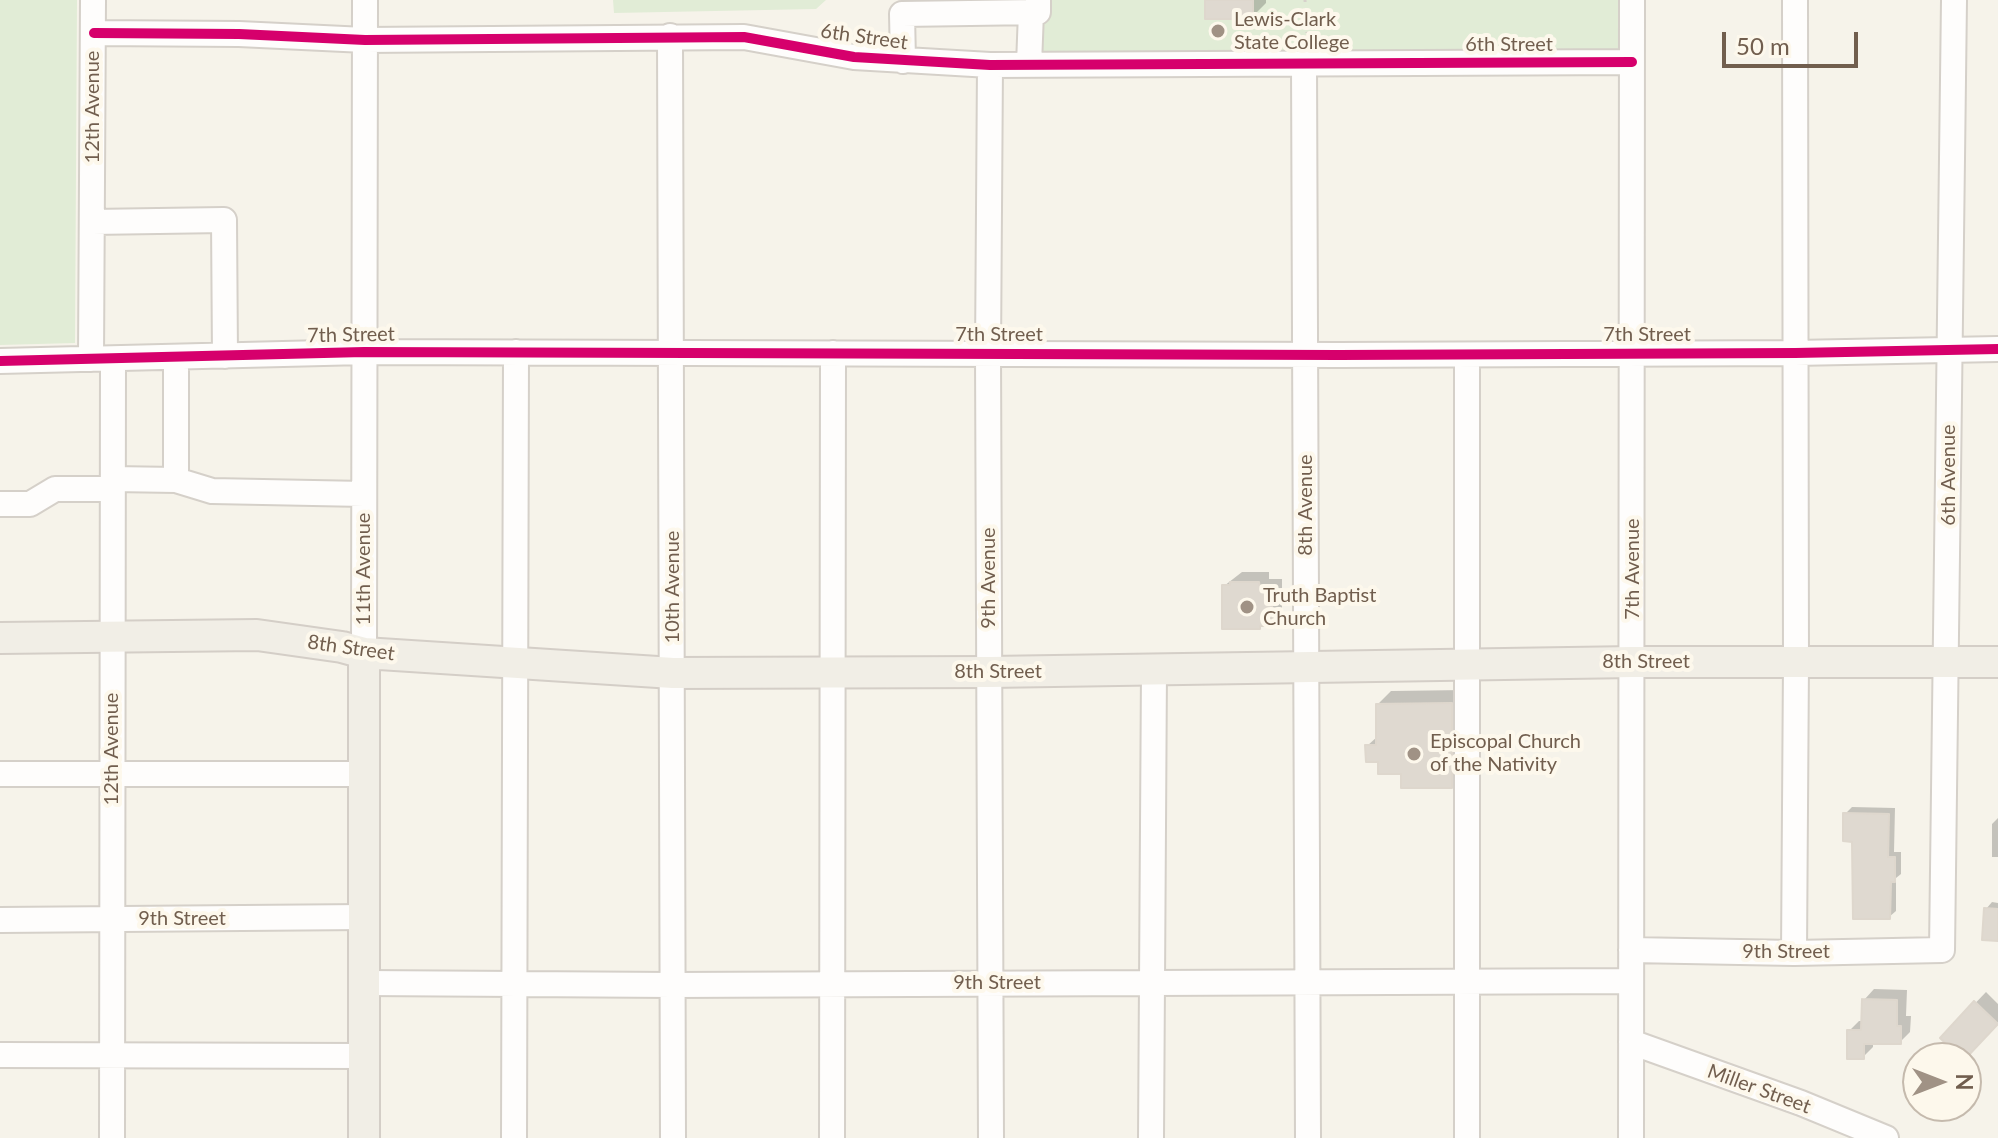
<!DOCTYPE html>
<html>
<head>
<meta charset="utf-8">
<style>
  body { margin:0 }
  #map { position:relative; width:1998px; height:1138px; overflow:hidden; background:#f6f3ea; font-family:Lato,sans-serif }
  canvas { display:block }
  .north { position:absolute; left:1902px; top:1042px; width:80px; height:80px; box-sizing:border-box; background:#fdf8ec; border:2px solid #c5baad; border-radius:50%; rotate:90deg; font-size:22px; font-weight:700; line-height:32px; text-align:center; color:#715e4e }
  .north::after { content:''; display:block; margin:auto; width:28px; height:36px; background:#a09285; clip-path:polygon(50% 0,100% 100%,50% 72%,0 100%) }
  .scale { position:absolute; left:1722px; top:32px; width:136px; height:36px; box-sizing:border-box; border:4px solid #715e4e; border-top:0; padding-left:10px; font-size:24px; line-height:28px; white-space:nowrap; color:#715e4e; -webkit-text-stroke:6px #fdf8ec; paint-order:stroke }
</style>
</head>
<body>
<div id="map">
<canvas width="1998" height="1138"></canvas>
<div class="north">N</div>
<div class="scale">50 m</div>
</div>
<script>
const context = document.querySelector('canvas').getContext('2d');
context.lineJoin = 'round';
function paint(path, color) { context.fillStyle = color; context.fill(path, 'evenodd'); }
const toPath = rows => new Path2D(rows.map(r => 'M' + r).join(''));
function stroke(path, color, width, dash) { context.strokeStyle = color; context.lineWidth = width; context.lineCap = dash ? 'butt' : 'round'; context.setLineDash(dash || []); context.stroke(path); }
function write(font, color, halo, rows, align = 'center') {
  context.font = font + ' Lato,sans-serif'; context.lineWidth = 8; context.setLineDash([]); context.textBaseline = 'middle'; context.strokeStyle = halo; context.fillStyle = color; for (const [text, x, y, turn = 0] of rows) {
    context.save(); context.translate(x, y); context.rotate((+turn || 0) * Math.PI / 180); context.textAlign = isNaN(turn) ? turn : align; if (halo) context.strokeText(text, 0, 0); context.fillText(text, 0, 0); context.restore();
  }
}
paint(toPath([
  [0,0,77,0,75,343,0,345],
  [613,0,826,0,816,9,614,13],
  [1038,0,1632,0,1632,62,1041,65]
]), '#e1ecd6');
paint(toPath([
  [1207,0,1266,0,1266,3,1252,17],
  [1242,572,1269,572,1269,579,1282,579,1282,613,1271,624,1263,624,1259,627,1224,586],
  [1465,690,1465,772,1451,786,1403,772,1380,760,1367,746,1378,736,1378,704,1391,691],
  [1852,807,1895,808,1894,852,1901,852,1901,874,1896,878,1896,911,1889,917,1845,814],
  [1998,818,1998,857,1992,857,1992,824],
  [1992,902,1998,903,1998,939,1986,909],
  [1874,989,1907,990,1906,1016,1911,1016,1910,1032,1900,1042,1873,1042,1873,1047,1863,1057,1849,1031,1859,1021,1864,1021,1864,1000],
  [1986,992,1998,1004,1998,1022,1964,1058,1942,1038]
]), '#0003');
const building = toPath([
  [1205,0,1253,0,1253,19,1205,19,1205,0],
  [1230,582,1259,582,1260,588,1272,588,1272,626,1260,626,1260,629,1222,629,1222,585,1230,585,1230,582],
  [1452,703,1452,788,1401,788,1401,774,1378,774,1378,762,1366,762,1365,745,1376,745,1376,704,1452,703],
  [1843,813,1889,814,1888,857,1895,857,1895,882,1891,882,1890,919,1853,919,1852,842,1843,841,1843,813],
  [1984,908,1998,909,1998,941,1982,940,1984,908],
  [1862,999,1897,1000,1897,1026,1901,1026,1901,1044,1864,1044,1864,1059,1847,1059,1847,1030,1861,1030,1862,999],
  [1974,1001,1998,1024,1966,1058,1961,1058,1940,1038,1974,1001]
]);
paint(building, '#dfd9d0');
stroke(building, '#ded7cd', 2);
const minor = toPath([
  [94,33,239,34,365,40,744,37,854,57,990,65,1632,62],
  [670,36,673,1138],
  [903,61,902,14,1038,12,1038,0],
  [1304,64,1308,1138],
  [990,65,988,353,991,1138],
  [1029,65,1031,12],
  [92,222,224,220,225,356],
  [91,359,93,0],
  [0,361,364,352,1339,355,1795,353,1998,349],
  [113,479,176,480,176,358],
  [176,480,212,491,364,494],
  [0,504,30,504,55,489,113,489],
  [364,653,365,0],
  [0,774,364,774],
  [0,920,364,917],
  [1631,950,1794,953,1942,950,1954,0],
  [1794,953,1796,662,1795,0],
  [364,983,673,985,1631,981],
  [1631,1042,1801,1103,1886,1138],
  [0,1055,364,1056],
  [112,1138,113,359],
  [514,1138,516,352],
  [832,1138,833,353],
  [1151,1138,1154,670],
  [1467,1138,1467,355],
  [1631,1138,1632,0]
]);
const major = toPath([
  [0,638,257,635,342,647,364,653,673,673,990,672,1633,662,1998,662],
  [364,653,364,1138]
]);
stroke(minor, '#d5d0c9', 28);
stroke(major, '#d4cec7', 34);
stroke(toPath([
  [1305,0,1307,33]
]), '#d7d1cb', 3, [2, 6]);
stroke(minor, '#fefdfc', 24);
stroke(major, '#f1eee6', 30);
stroke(toPath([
  [94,33,239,34,365,40,744,37,854,57,990,65,1632,62],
  [0,361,364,352,1339,355,1795,353,1998,349]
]), '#d6006c', 10);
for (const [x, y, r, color] of [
  [1218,31,8,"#a09285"],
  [1247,607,8,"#a09285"],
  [1414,754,8,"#a09285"]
]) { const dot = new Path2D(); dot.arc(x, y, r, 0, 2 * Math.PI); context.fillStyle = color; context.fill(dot); stroke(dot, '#fdf8ec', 3); }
write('20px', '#715e4e', '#fdf8ec', [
  ["Lewis-Clark",1234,20],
  ["State College",1234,43],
  ["Truth Baptist",1263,596],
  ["Church",1263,619],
  ["Episcopal Church",1430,742],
  ["of the Nativity",1430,765]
], 'left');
write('20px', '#715e4e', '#fdf8ec', [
  ["6th Street",864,37,8],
  ["6th Street",1509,45],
  ["12th Avenue",93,107,-90],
  ["7th Street",351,335,-1],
  ["7th Street",999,335],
  ["7th Street",1647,335],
  ["6th Avenue",1949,475,-90],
  ["8th Avenue",1306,505,-90],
  ["11th Avenue",364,569,-90],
  ["7th Avenue",1633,569,-90],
  ["9th Avenue",989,578,-90],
  ["10th Avenue",673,587,-90],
  ["8th Street",351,648,8],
  ["8th Street",1646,662],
  ["8th Street",998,672],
  ["12th Avenue",112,749,-90],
  ["9th Street",182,919],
  ["9th Street",1786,952],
  ["9th Street",997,983],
  ["Miller Street",1759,1089,20]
]);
</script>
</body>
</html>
